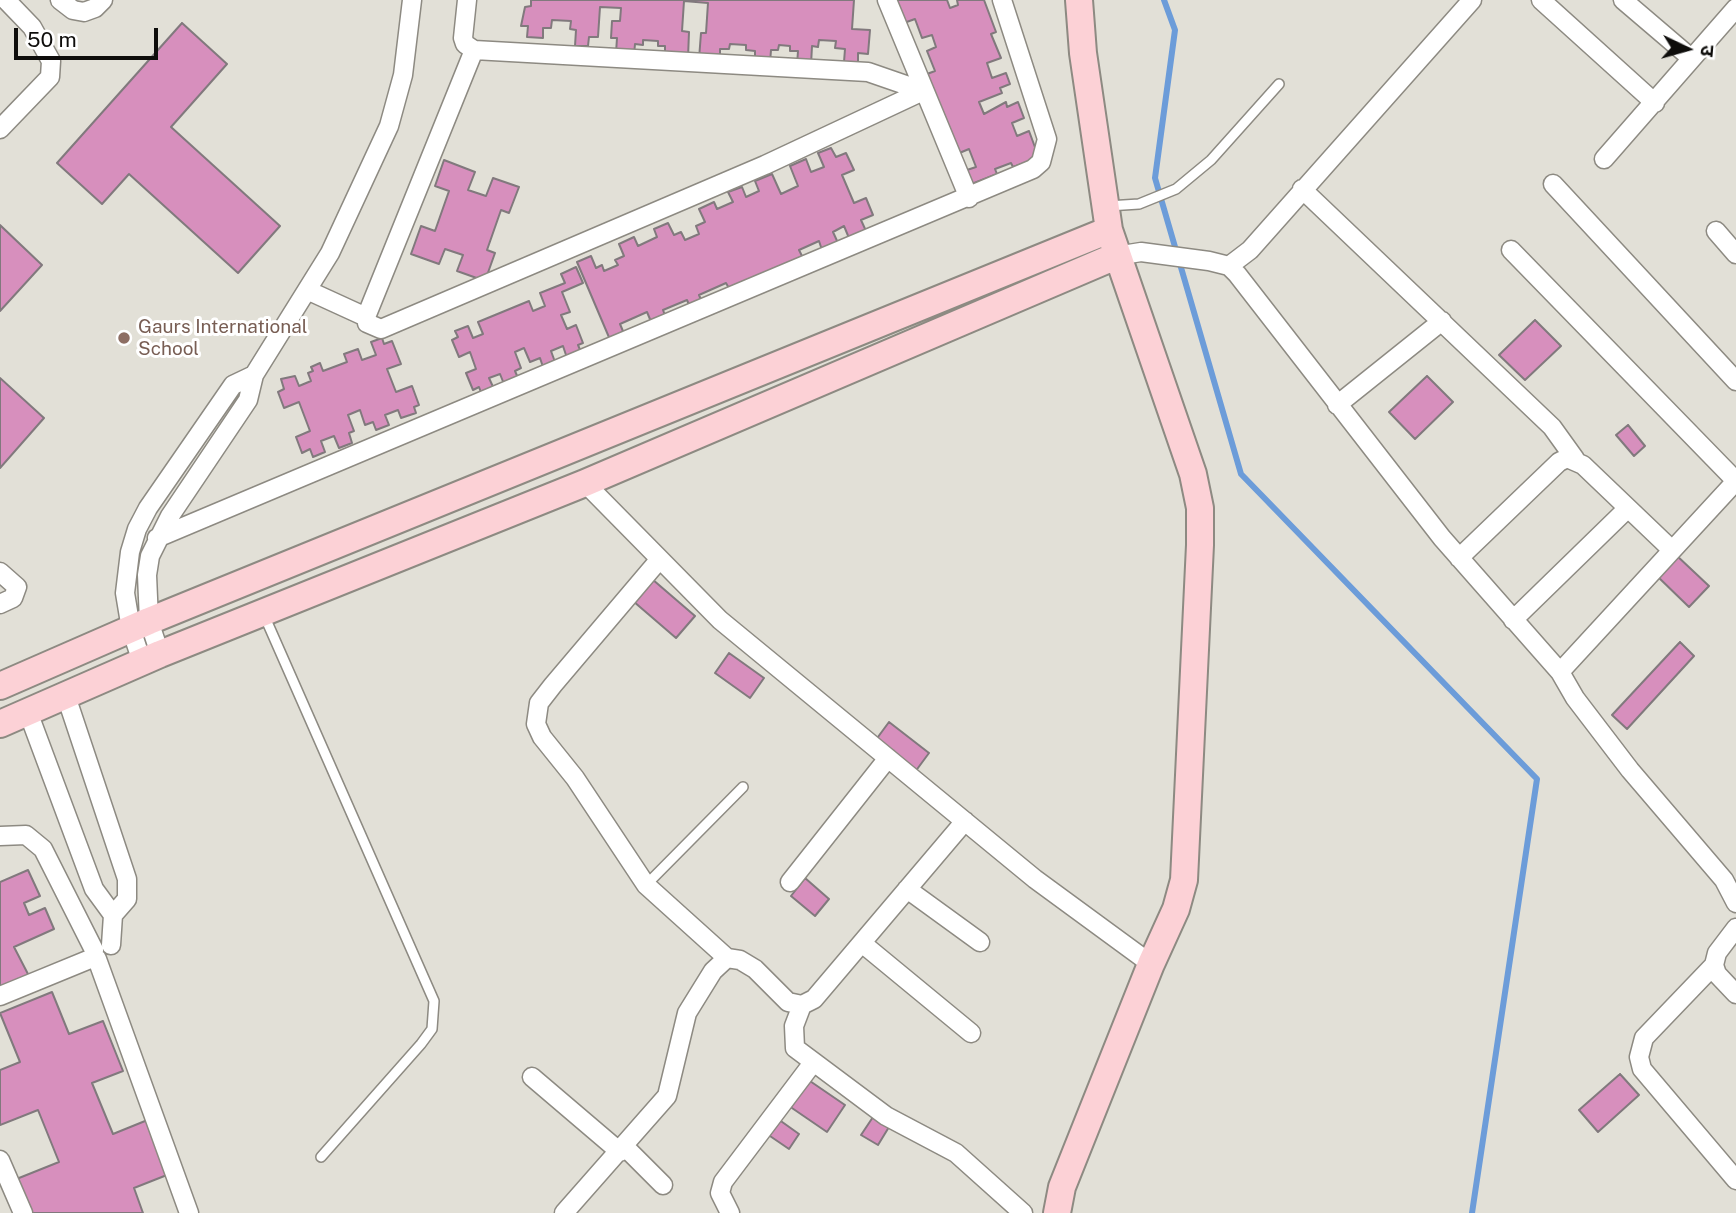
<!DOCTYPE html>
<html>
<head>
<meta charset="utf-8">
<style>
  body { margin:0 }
  #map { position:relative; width:1736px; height:1213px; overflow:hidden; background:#e2e0d7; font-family:"Public Sans","Noto Sans Devanagari",sans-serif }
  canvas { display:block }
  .north { position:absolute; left:1652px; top:14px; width:70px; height:70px; -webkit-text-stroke:5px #fff; paint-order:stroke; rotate:95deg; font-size:19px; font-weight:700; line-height:28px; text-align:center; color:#0e0d0b }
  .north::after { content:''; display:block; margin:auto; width:24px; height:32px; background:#0e0d0b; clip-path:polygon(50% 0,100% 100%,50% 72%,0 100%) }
  .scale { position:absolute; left:14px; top:28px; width:144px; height:32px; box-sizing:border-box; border:4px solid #0e0d0b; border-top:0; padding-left:9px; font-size:21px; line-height:24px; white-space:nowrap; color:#0e0d0b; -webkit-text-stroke:5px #fff; paint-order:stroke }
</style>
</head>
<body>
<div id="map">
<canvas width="1736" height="1213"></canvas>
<div class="north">उ</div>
<div class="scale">50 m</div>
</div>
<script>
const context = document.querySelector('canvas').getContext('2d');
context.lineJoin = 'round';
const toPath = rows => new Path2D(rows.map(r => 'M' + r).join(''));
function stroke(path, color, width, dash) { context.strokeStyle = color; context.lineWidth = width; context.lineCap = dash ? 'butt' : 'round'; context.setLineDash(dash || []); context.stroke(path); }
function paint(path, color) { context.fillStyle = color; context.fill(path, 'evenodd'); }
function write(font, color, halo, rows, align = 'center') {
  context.font = font + ' "Public Sans",sans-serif'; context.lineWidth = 6; context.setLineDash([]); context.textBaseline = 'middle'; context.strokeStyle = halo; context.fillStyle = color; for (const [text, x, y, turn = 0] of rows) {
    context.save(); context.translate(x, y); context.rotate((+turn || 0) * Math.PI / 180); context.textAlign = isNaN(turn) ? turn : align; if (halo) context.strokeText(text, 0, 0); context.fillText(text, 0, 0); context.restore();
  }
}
stroke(toPath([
  [1164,0,1175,30,1155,178,1241,474,1537,779,1472,1213]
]), '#6c9cd9', 6);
const building = toPath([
  [531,0,854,0,852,29,870,30,868,54,858,53,858,63,844,62,845,49,835,48,836,41,819,40,818,47,812,46,811,65,797,65,798,51,790,51,790,46,779,45,778,50,771,50,770,63,755,62,755,51,746,50,746,45,730,44,729,49,720,49,720,60,699,59,701,33,706,33,708,3,684,1,682,31,689,32,688,58,665,57,665,46,658,46,658,41,643,40,643,45,635,44,634,55,616,53,617,38,611,38,612,21,620,21,621,8,600,7,598,37,589,37,588,46,575,46,576,30,570,29,571,21,552,20,551,28,543,28,543,38,527,37,528,26,521,26,525,7,531,6,531,0],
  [892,0,947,0,950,8,958,5,957,0,984,0,996,32,991,34,1001,58,987,63,992,78,1006,73,1010,84,1000,88,1002,93,979,102,984,114,1006,102,1007,107,1018,102,1024,118,1012,123,1017,136,1029,131,1039,158,1013,167,1011,163,995,169,997,174,969,185,964,171,976,167,969,149,957,154,927,74,935,71,927,51,936,47,932,35,922,38,915,19,901,24,892,0],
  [182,23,227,64,171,127,280,226,238,273,129,174,102,204,57,163,182,23],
  [831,148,836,157,846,153,854,170,842,175,854,203,866,198,873,215,861,220,866,231,849,238,844,226,833,232,838,243,822,250,819,241,799,250,803,258,730,290,726,283,699,295,702,302,690,307,687,300,663,310,666,318,652,324,647,312,620,324,625,336,611,342,577,262,591,256,596,268,602,265,604,271,618,265,615,260,624,256,619,244,634,237,638,246,657,237,654,229,668,223,674,235,681,232,685,240,699,234,696,226,705,222,699,209,714,202,717,209,733,202,728,192,742,187,746,197,759,191,755,181,772,174,781,194,798,186,790,166,806,159,811,172,824,167,818,153,831,148],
  [444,160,475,172,468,190,486,196,493,178,519,187,509,213,501,210,487,250,495,253,485,281,457,271,463,255,445,249,439,264,411,254,421,226,435,231,449,191,435,186,444,160],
  [0,225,42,265,0,311,0,225],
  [576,267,583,283,562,292,570,312,561,315,567,329,576,325,583,343,578,345,581,352,567,358,563,346,551,351,555,362,543,367,540,358,530,362,524,348,515,352,521,368,515,371,518,378,504,384,500,374,489,378,494,389,482,395,479,387,473,390,466,373,476,369,470,352,459,357,452,340,458,337,455,331,468,326,473,338,483,334,478,322,529,301,533,311,545,306,540,293,565,283,561,274,576,267],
  [1535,320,1561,346,1525,380,1499,355,1535,320],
  [382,338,384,344,392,341,401,364,387,369,396,392,412,386,419,405,414,407,416,413,401,418,398,410,385,415,389,425,376,430,373,422,365,425,360,410,348,415,354,431,349,433,352,443,339,448,334,436,321,441,325,452,313,457,310,449,302,453,296,437,310,431,299,402,284,408,278,392,284,389,281,379,295,376,299,386,311,381,308,373,313,371,311,367,320,363,323,371,347,362,344,354,358,349,362,360,376,355,371,342,382,338],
  [1427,376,1453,402,1415,439,1389,412,1427,376],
  [0,378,44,418,0,468,0,378],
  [1628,425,1645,446,1634,456,1616,435,1628,425],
  [1675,554,1709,586,1689,607,1656,575,1675,554],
  [652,579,695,616,676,638,633,601,652,579],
  [1680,642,1694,656,1627,729,1612,715,1680,642],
  [729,653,764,678,750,698,715,673,729,653],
  [889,722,929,753,915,772,875,741,889,722],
  [28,870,40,896,24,903,29,915,45,908,54,929,14,947,29,976,0,987,0,882,28,870],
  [805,878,829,899,815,916,791,896,805,878],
  [52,992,69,1034,103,1021,123,1071,92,1083,113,1134,150,1119,172,1173,134,1188,143,1213,27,1213,14,1180,59,1162,38,1110,0,1125,0,1070,20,1062,0,1013,52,992],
  [1620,1074,1639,1095,1598,1132,1579,1110,1620,1074],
  [807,1079,845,1105,827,1132,789,1106,807,1079],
  [873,1117,889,1127,878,1145,861,1135,873,1117],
  [778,1119,799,1134,789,1149,767,1134,778,1119]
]);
paint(building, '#d78fbd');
stroke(building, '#81797d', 2);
const lane = toPath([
  [1108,206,1139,204,1176,189,1211,160,1279,84],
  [264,615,434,1001,432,1029,421,1044,321,1157],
  [646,885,743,787]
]);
const street = toPath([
  [60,0,73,10,84,12,95,8,103,0],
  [467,0,463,38,465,44,474,50,868,72,923,91],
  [887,0,969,198],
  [1541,0,1655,103],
  [1623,0,1691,58],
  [0,129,50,77,51,61,32,27,6,0],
  [1604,159,1736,8],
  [1553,184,1736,381],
  [1302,189,1552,427,1575,459],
  [1716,231,1736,254],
  [1511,250,1736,481,1560,672],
  [1116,256,1141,252,1209,261,1229,266,1237,274,1442,538,1560,672,1575,698,1630,770,1724,880,1736,903],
  [1229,266,1250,250,1472,0],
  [307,290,366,317,367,323,381,329,765,165,923,91],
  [366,317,474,50],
  [1337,405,1442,321],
  [585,483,720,620,1035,879,1151,964],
  [157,538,1033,169,1041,162,1047,139,1002,0],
  [1459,558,1559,462,1567,458,1583,465,1672,550],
  [659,560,553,685,539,703,536,724,542,737,575,778,646,885,727,958],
  [0,572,17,587,13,598,0,604],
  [1513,620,1628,508],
  [160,654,149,621,147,575,150,556,170,516,248,400,254,375,330,253,389,126,403,75,412,0],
  [142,662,131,629,125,593,130,552,137,529,148,508,233,385,254,375],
  [66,696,127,879,127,899,113,915,111,945],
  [28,712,94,889,113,915],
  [0,836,26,835,43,849,94,950],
  [790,882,888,758],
  [907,889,980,942],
  [1736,928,1717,953,1714,965,1717,974,1736,994],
  [863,944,971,1033],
  [97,959,189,1213],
  [1714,965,1644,1038,1639,1057,1642,1069,1736,1180],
  [0,996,95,957],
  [802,1005,794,1026,795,1048,886,1116,956,1153,1023,1213],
  [532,1077,620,1152],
  [625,1147,663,1185],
  [0,1160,23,1213],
  [564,1213,667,1096,687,1013,713,971,727,958,740,960,755,969,788,1002,802,1005,814,999,965,821],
  [730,1213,720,1193,723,1182,812,1064]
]);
const secondary = toPath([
  [0,686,149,621,1109,230],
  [0,724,160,654,585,483,1116,256],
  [1057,1213,1062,1187,1151,964,1176,909,1184,880,1200,545,1200,508,1193,474,1109,230,1083,53,1079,0]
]);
stroke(lane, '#8d8a82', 12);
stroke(street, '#8d8a82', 21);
stroke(secondary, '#8d8a82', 30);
stroke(lane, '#fff', 9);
stroke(street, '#fff', 18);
stroke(secondary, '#fcd1d6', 26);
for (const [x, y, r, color] of [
  [124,338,7,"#8d6e63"]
]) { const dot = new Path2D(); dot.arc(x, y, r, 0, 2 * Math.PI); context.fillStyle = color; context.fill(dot); stroke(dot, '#fff', 2.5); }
write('19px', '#785e54', '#fff', [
  ["Gaurs International",138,327],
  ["School",138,349]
], 'left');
</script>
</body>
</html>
